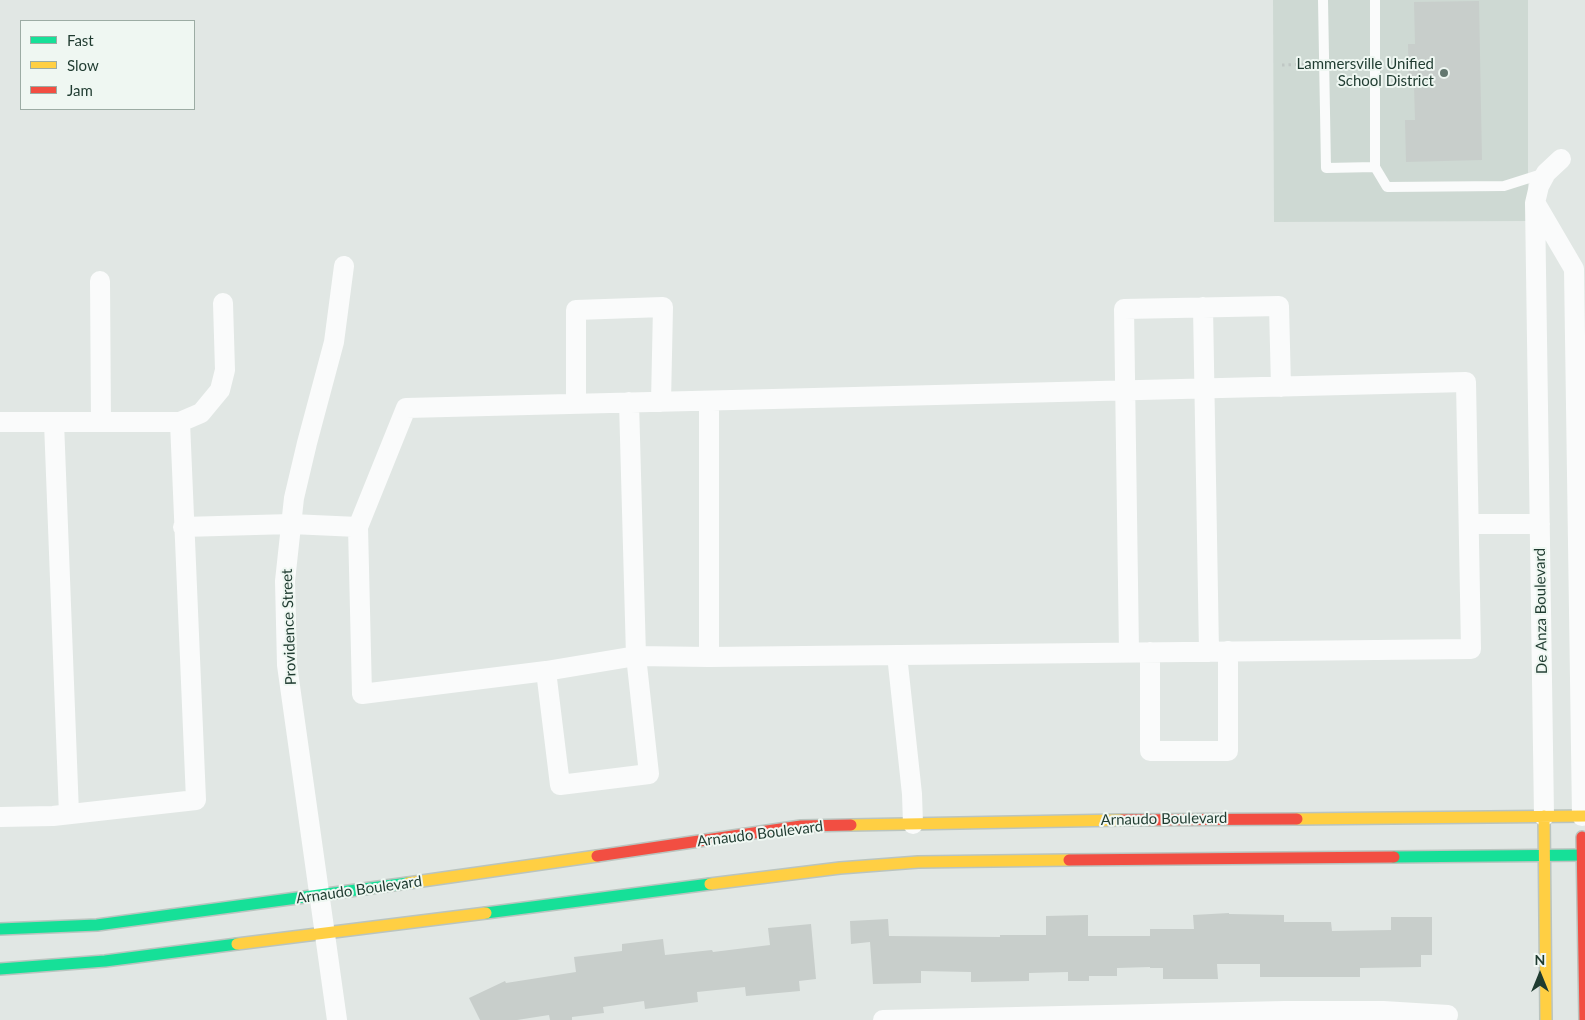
<!DOCTYPE html>
<html>
<head>
<meta charset="utf-8">
<style>
  body { margin:0 }
  #map { position:relative; width:1585px; height:1020px; overflow:hidden; background:#e1e7e4; font-family:Lato,sans-serif }
  canvas { display:block }
  .legend { position:absolute; left:20px; top:20px; width:175px; height:90px; box-sizing:border-box; background:#eff7f2; border:1px solid #9caca4; margin:0; padding:6px 9px; list-style:none; font-size:15px; color:#1f3b30 }
  .legend li { display:flex; align-items:center; gap:10px; height:25px }
  .legend b { width:25px; border:1px solid #9caca4 }
  .north { position:absolute; left:1515px; top:950px; width:50px; height:50px; -webkit-text-stroke:4px #eff7f2; paint-order:stroke; rotate:0deg; font-size:14px; font-weight:700; line-height:20px; text-align:center; color:#1f3b30 }
  .north::after { content:''; display:block; margin:auto; width:18px; height:22px; background:#1f3b30; clip-path:polygon(50% 0,100% 100%,50% 72%,0 100%) }
</style>
</head>
<body>
<div id="map">
<canvas width="1585" height="1020"></canvas>
<ul class="legend">
<li><b style="height:6px;background:#16e098"></b>Fast</li>
<li><b style="height:6px;background:#ffcf43"></b>Slow</li>
<li><b style="height:6px;background:#f24e42"></b>Jam</li>
</ul>
<div class="north">N</div>
</div>
<script>
const context = document.querySelector('canvas').getContext('2d');
context.lineJoin = 'round';
function paint(path, color) { context.fillStyle = color; context.fill(path, 'evenodd'); }
const toPath = rows => new Path2D(rows.map(r => 'M' + r).join(''));
function stroke(path, color, width, dash) { context.strokeStyle = color; context.lineWidth = width; context.lineCap = dash ? 'butt' : 'round'; context.setLineDash(dash || []); context.stroke(path); }
function write(font, color, halo, rows, align = 'center') {
  context.font = font + ' Lato,sans-serif'; context.lineWidth = 4; context.setLineDash([]); context.textBaseline = 'middle'; context.strokeStyle = halo; context.fillStyle = color; for (const [text, x, y, turn = 0] of rows) {
    context.save(); context.translate(x, y); context.rotate((+turn || 0) * Math.PI / 180); context.textAlign = isNaN(turn) ? turn : align; if (halo) context.strokeText(text, 0, 0); context.fillText(text, 0, 0); context.restore();
  }
}
paint(toPath([
  [1273,0,1528,0,1528,221,1274,222]
]), '#ced9d3');
paint(toPath([
  [1479,1,1482,160,1406,162,1405,120,1415,120,1414,85,1409,85,1408,44,1415,44,1414,2],
  [1229,913,1229,914,1284,915,1284,922,1331,922,1332,931,1391,930,1391,917,1432,917,1432,955,1421,955,1421,967,1360,968,1360,977,1260,977,1260,964,1217,964,1218,979,1163,979,1163,968,1150,968,1150,967,1117,968,1117,976,1089,976,1089,981,1068,981,1068,972,1029,973,1029,981,971,982,971,972,921,971,921,983,873,984,870,942,851,944,850,921,888,919,889,936,1000,937,1000,935,1046,935,1046,916,1088,915,1088,936,1150,936,1150,929,1194,929,1193,915],
  [811,924,816,979,799,981,800,991,746,996,745,987,697,992,698,1002,645,1009,644,1001,603,1007,604,1013,572,1017,572,1020,550,1020,549,1015,517,1020,480,1020,469,998,505,981,506,983,576,972,574,957,622,951,622,944,663,939,665,955,712,950,713,952,770,945,768,928]
]), '#c8cecb');
const fast = toPath([
  [1394,857,1585,855],
  [486,913,710,884],
  [0,929,97,925,408,883],
  [0,969,105,961,237,944]
]);
const slow = toPath([
  [1544,816,1546,1020],
  [1297,819,1585,816],
  [851,825,1122,820],
  [408,883,597,856],
  [710,884,840,868,918,862,1069,860],
  [237,944,486,913]
]);
const jam = toPath([
  [1122,820,1297,819],
  [1582,837,1585,1020],
  [597,856,801,826,851,825],
  [1069,860,1394,857]
]);
stroke(fast, '#bac4bf', 14);
stroke(slow, '#bac4bf', 14);
stroke(jam, '#bac4bf', 14);
stroke(toPath([
  [1390,62,1408,62],
  [1338,64,1359,63],
  [1282,65,1309,64]
]), '#bfc7c4', 3, [2.5, 4]);
stroke(toPath([
  [1323,0,1326,168,1375,167],
  [1375,0,1375,167,1387,187,1504,186,1545,173]
]), '#fafbfb', 10);
stroke(toPath([
  [1536,204,1574,269,1582,816],
  [100,281,101,422],
  [1203,307,1209,652],
  [1466,382,1471,649,709,657,636,656,546,671,362,694,358,527,406,408,1466,382],
  [709,401,709,657],
  [576,404,576,310,663,307,661,402],
  [0,422,180,422,196,800,53,816,0,817],
  [54,422,69,814],
  [180,422,201,413,220,390,225,370,223,303],
  [1470,524,1540,524],
  [183,527,291,524,358,527],
  [1129,652,1124,309,1279,306,1281,387],
  [1150,652,1150,751,1228,751,1228,651],
  [897,655,912,794,913,824],
  [546,671,560,785,649,774,636,656,629,402],
  [1544,816,1535,203,1539,186,1546,173,1561,159],
  [337,1020,287,665,285,581,294,498,307,443,334,342,344,266],
  [883,1020,1285,1011,1383,1011,1448,1015]
]), '#fafbfb', 20);
stroke(fast, '#16e098', 11);
stroke(slow, '#ffcf43', 11);
stroke(jam, '#f24e42', 11);
for (const [x, y, r, color] of [
  [1444,73,5,"#63776f"]
]) { const dot = new Path2D(); dot.arc(x, y, r, 0, 2 * Math.PI); context.fillStyle = color; context.fill(dot); stroke(dot, '#eff7f2', 2); }
write('15px', '#1f3b30', '#eff7f2', [
  ["Lammersville Unified",1434,64],
  ["School District",1434,81]
], 'right');
write('15px', '#1f3b30', '#eff7f2', [
  ["De Anza Boulevard",1541,611,-91],
  ["Providence Street",289,627,-92],
  ["Arnaudo Boulevard",1164,819,-1],
  ["Arnaudo Boulevard",760,834,-7],
  ["Arnaudo Boulevard",359,890,-8]
]);
</script>
</body>
</html>
